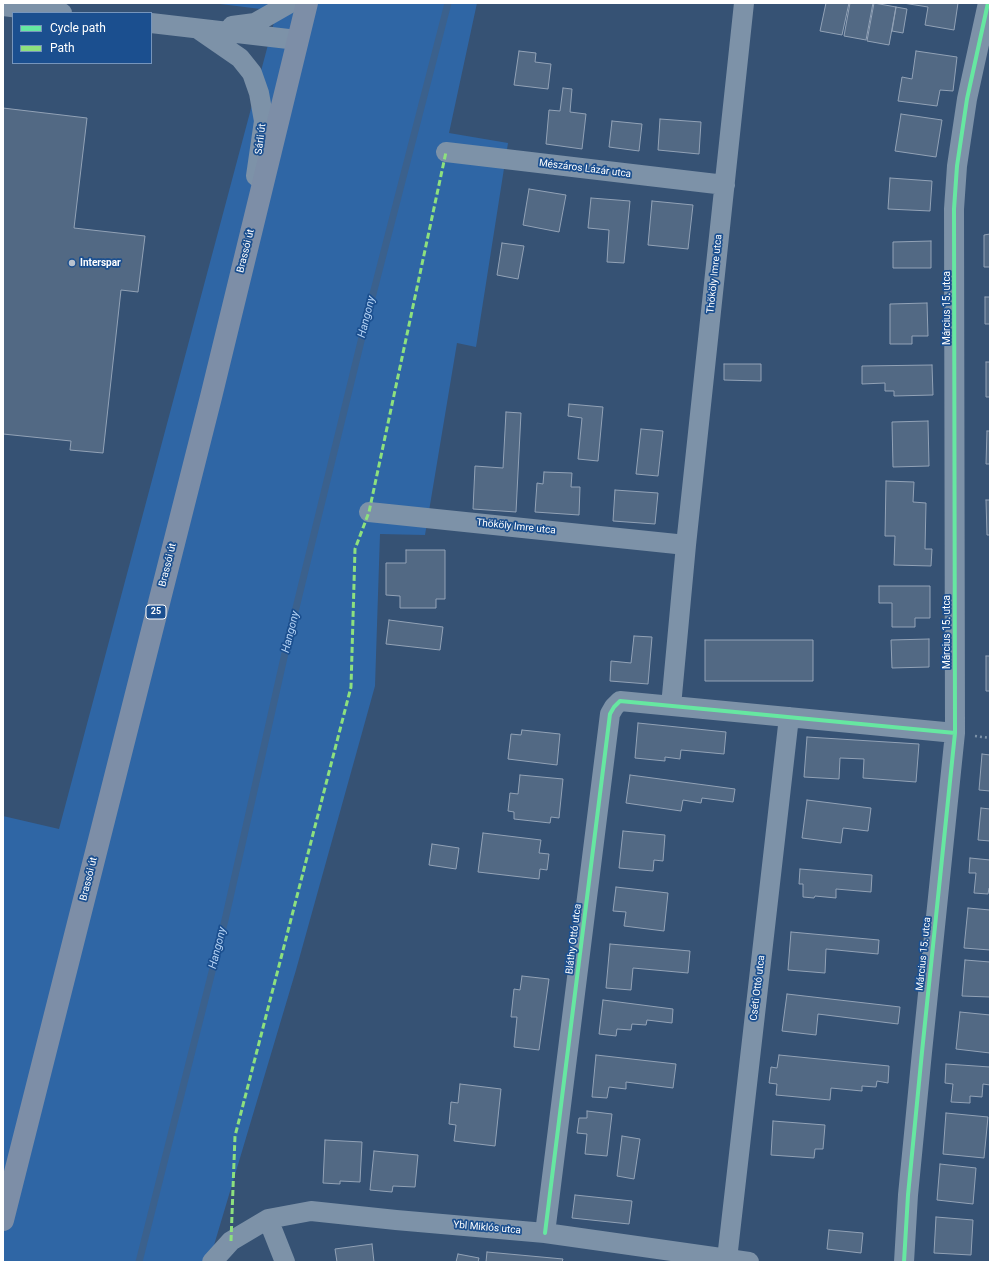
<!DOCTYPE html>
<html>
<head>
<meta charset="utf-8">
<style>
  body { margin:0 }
  #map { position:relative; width:993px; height:1265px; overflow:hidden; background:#365274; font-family:Roboto,sans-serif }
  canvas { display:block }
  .frame { position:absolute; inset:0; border:4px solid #fff; pointer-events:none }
  .legend { position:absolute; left:12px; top:12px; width:140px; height:52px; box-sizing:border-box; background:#1b4f8f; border:1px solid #7695bc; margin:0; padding:5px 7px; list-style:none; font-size:12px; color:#fff }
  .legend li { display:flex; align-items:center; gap:8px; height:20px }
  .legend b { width:20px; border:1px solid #7695bc }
</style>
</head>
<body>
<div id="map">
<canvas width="993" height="1265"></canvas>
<div class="frame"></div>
<ul class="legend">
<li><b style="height:5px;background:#66e7a1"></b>Cycle path</li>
<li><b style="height:5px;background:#8de07e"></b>Path</li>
</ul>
</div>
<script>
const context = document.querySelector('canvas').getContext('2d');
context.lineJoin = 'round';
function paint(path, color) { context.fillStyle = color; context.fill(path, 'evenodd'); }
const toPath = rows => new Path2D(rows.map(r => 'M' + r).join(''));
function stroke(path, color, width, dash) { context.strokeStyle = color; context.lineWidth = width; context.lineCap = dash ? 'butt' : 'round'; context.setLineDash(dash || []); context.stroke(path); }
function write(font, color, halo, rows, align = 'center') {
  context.font = font + ' Roboto,sans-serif'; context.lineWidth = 3.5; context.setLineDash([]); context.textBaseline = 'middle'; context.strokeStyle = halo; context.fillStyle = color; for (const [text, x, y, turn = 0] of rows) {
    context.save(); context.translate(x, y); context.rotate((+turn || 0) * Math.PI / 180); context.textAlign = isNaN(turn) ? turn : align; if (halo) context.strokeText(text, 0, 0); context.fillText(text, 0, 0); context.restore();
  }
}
paint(toPath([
  [212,3,477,3,449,133,508,143,476,347,457,343,425,535,380,534,375,686,296,970,209,1262,3,1262,3,816,59,829,277,11]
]), '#2f66a5');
stroke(toPath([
  [139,1262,225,920,285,653,364,329,448,3]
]), '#3b618d', 7);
const building = toPath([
  [826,3,849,3,842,35,820,31,826,3],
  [850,3,873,3,866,40,844,36,850,3],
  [874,3,896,7,889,45,867,41,874,3],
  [903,3,958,3,954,30,925,25,928,7,903,3],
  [896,7,907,9,903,33,892,31,896,7],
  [519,51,536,53,535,62,551,64,548,89,514,85,519,51],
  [916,51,957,57,953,91,940,90,937,106,898,101,902,77,912,79,916,51],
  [563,88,572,89,570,112,586,114,582,149,546,144,549,110,560,111,563,88],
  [3,108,87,118,74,228,145,236,138,292,121,290,103,453,70,450,71,441,3,434,3,108],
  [901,114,942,120,936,157,895,151,901,114],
  [660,119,701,122,699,154,658,150,660,119],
  [612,121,642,124,639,151,609,147,612,121],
  [890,178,932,181,930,211,888,209,890,178],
  [529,189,566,195,559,232,523,225,529,189],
  [591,198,630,201,624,263,607,262,609,230,588,228,591,198],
  [652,201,693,205,688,249,648,245,652,201],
  [990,234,990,267,984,267,984,235,990,234],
  [931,241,931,268,893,268,893,242,931,241],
  [502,243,524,246,518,279,497,275,502,243],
  [985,297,990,297,990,324,985,324,985,297],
  [927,303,928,336,912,336,912,344,890,344,890,304,927,303],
  [986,362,990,362,990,397,986,397,986,362],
  [724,364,761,364,761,381,724,380,724,364],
  [932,365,933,395,894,396,894,391,885,391,885,383,862,384,862,366,932,365],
  [569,404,603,407,598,461,578,459,582,418,568,416,569,404],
  [506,412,521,413,516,512,473,509,475,466,503,468,506,412],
  [928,421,929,466,893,467,892,422,928,421],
  [641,429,663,431,658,476,636,474,641,429],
  [987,431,990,431,990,464,986,464,987,431],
  [544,472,572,473,571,487,580,487,579,515,535,512,537,483,543,484,544,472],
  [886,481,914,482,913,502,926,503,925,549,932,549,931,566,894,565,895,536,885,536,886,481],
  [615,490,658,493,655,524,613,521,615,490],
  [986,500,990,500,990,535,987,535,986,500],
  [406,550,445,550,445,599,436,599,436,608,400,608,400,596,386,595,386,563,406,563,406,550],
  [879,586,930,586,930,618,915,618,915,627,892,627,892,603,879,603,879,586],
  [389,620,443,627,440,650,386,644,389,620],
  [634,636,652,637,648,684,610,681,611,661,631,663,634,636],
  [929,639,929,667,892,668,891,640,929,639],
  [705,640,813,640,813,681,705,681,705,640],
  [986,656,990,656,990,691,986,691,986,656],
  [638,723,726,732,724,754,681,750,680,759,665,757,665,761,635,758,638,723],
  [522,730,560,734,557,765,508,759,511,734,521,735,522,730],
  [807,737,919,744,916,782,863,778,864,759,840,758,839,779,804,777,807,737],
  [982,754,990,755,990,791,979,790,982,754],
  [520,775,563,779,559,818,551,817,550,823,514,819,514,812,508,811,510,793,518,794,520,775],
  [630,775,735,789,733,802,702,798,701,803,683,800,681,811,626,803,630,775],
  [807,800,871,808,868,831,843,828,841,843,802,838,807,800],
  [981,808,990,809,990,841,978,840,981,808],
  [623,831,665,835,663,861,654,860,653,871,619,868,623,831],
  [483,833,541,840,539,853,549,854,547,870,540,869,539,879,478,872,483,833],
  [432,844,459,848,456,869,429,865,432,844],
  [970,858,990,860,990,888,989,888,988,894,974,893,976,873,969,873,970,858],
  [800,869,872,875,871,892,836,889,836,898,815,896,814,898,803,897,803,884,799,884,800,869],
  [616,887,668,893,664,931,624,926,626,912,613,911,616,887],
  [968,908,990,910,990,950,964,948,968,908],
  [791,932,879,940,878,954,826,949,825,973,788,970,791,932],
  [610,944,690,951,688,973,633,968,631,990,606,988,610,944],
  [965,960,990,962,990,997,962,996,965,960],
  [522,976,549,979,539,1050,514,1047,517,1017,511,1017,514,989,520,990,522,976],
  [787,994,900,1007,898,1024,818,1014,816,1035,782,1031,787,994],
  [603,1000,673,1009,672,1023,647,1020,646,1025,632,1024,631,1030,617,1029,616,1036,599,1034,603,1000],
  [960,1012,990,1015,990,1053,956,1049,960,1012],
  [596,1055,676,1064,673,1088,626,1082,626,1089,609,1087,607,1098,592,1097,596,1055],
  [779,1055,889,1066,888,1083,877,1081,876,1087,862,1086,862,1091,831,1088,830,1100,776,1095,777,1084,769,1083,771,1067,777,1068,779,1055],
  [946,1064,990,1067,990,1085,983,1084,982,1097,970,1096,970,1103,951,1102,953,1084,945,1083,946,1064],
  [460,1084,501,1089,495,1146,454,1141,456,1125,449,1124,451,1102,458,1103,460,1084],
  [587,1111,612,1114,607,1156,585,1154,587,1134,577,1133,579,1118,587,1118,587,1111],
  [946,1113,988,1117,984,1158,943,1154,946,1113],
  [773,1121,825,1125,823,1149,815,1149,814,1158,771,1155,773,1121],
  [622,1136,640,1139,634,1179,617,1176,622,1136],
  [325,1140,362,1142,360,1182,340,1181,340,1184,323,1183,325,1140],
  [374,1151,418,1155,415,1187,393,1186,392,1192,370,1190,374,1151],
  [940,1164,976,1168,973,1204,937,1200,940,1164],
  [575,1195,632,1201,629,1224,572,1218,575,1195],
  [936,1217,973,1220,971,1255,934,1253,936,1217],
  [829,1230,863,1233,861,1253,827,1249,829,1230],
  [372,1244,374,1262,337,1262,335,1249,372,1244],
  [487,1252,563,1259,562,1262,486,1262,487,1252],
  [458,1254,479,1258,478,1262,456,1262,458,1254]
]);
paint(building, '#526984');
stroke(building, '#92a2b6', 1);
stroke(toPath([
  [975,736,990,738]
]), '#7d92a8', 2.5, [2, 3]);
stroke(toPath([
  [3,6,62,13],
  [151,23,297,40],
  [232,26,255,23,290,3],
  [198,29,240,58,252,73,259,93,264,121,256,176],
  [446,152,725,185],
  [369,512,686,545],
  [671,706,686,545,744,3],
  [268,1219,285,1262],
  [545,1233,610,714,614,707,620,701,955,733],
  [727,1259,789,717],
  [212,1262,231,1241,268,1219,311,1211,396,1220,545,1233,749,1262],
  [904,1262,908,1195,922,1052,955,733,954,209,957,166,967,99,988,3]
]), '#7d92a8', 20);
stroke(toPath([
  [3,1220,211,397,307,3]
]), '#7d8ea7', 22);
stroke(toPath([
  [231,1241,235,1136,351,687,355,549,369,512,446,152]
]), '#8de07e', 3, [6, 3]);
stroke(toPath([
  [545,1233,610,714,614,707,620,701,955,733],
  [904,1262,908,1195,922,1052,955,733,954,209,957,166,967,99,988,3]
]), '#66e7a1', 4);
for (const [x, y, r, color] of [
  [72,263,4,"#b9c2ce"]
]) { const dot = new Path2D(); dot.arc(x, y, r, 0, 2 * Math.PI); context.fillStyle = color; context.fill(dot); stroke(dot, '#1b4f8f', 1.5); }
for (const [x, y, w] of [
  [156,612,20]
]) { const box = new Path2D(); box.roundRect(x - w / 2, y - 7, w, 14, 3); context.fillStyle = '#1b4f8f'; context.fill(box); stroke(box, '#fff', 1); }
write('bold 9px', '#fff', null, [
  ["25",156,612]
]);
write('10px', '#fff', '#1b4f8f', [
  ["Sárli út",261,139,-83],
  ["Mészáros Lázár utca",585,169,7],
  ["Brassói út",246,251,-76],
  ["Thököly Imre utca",715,274,-84],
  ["Március 15. utca",947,308,-90],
  ["Thököly Imre utca",516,527,6],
  ["Brassói út",168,565,-76],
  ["Március 15. utca",947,632,-90],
  ["Brassói út",89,879,-76],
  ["Bláthy Ottó utca",574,939,-83],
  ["Március 15. utca",924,954,-84],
  ["Cséti Ottó utca",758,988,-83],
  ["Ybl Miklós utca",487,1228,5]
]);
write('bold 10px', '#fff', '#1b4f8f', [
  ["Interspar",80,263]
], 'left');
write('italic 11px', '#b5d3f5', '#1b4f8f', [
  ["Hangony",367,317,-76],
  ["Hangony",291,632,-76],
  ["Hangony",218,948,-76]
]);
</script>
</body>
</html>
